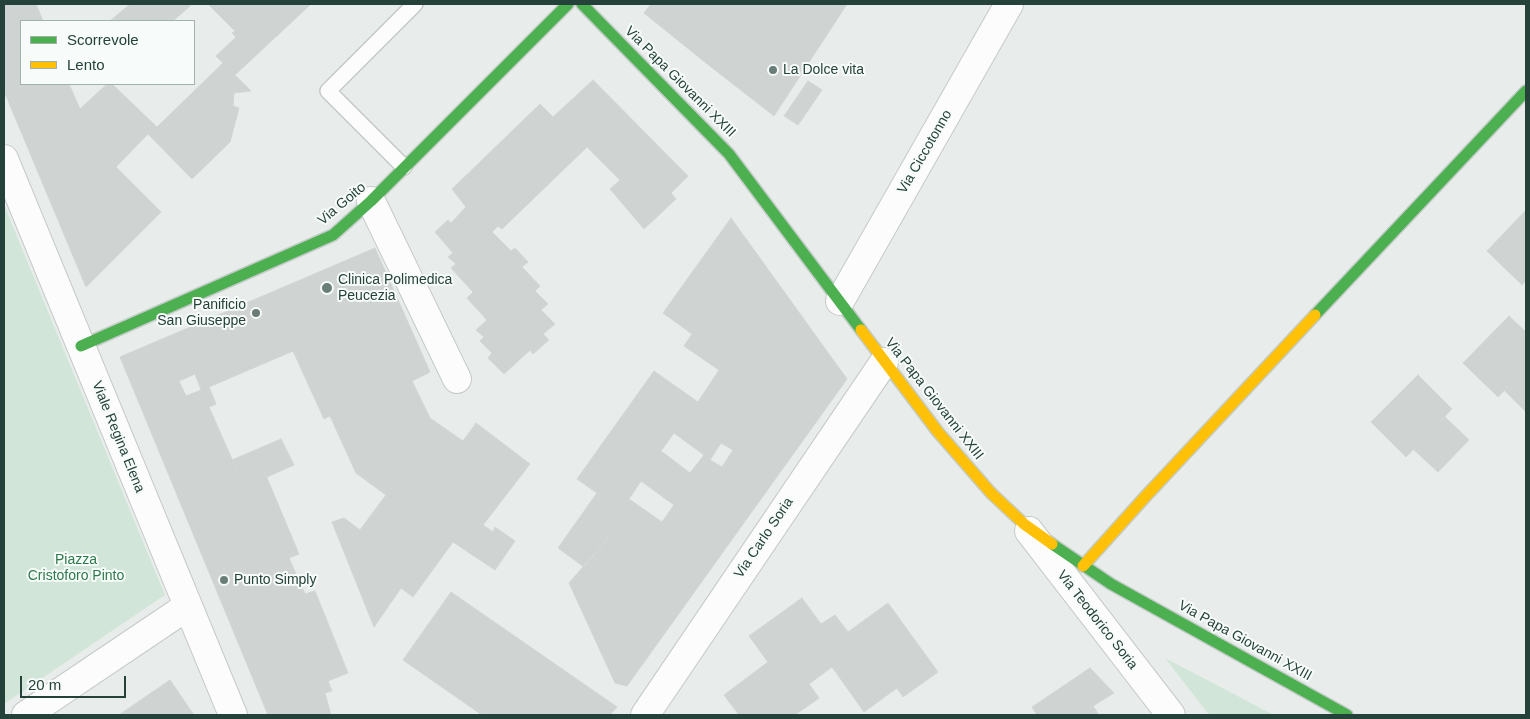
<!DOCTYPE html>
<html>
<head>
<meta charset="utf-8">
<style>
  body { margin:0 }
  #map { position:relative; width:1530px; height:719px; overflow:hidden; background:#e8edeb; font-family:Arial,sans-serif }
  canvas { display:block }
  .frame { position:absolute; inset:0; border:5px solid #24423a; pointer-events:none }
  .legend { position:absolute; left:20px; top:20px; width:175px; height:65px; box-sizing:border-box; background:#f7fbf9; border:1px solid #a3b1ad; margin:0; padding:6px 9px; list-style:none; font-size:15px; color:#24423a }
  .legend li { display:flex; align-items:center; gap:10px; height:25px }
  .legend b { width:25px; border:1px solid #a3b1ad }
  .scale { position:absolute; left:20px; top:676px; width:106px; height:22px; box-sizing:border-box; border:2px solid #24423a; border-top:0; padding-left:6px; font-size:15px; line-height:18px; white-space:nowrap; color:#24423a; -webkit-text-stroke:4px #f7fbf9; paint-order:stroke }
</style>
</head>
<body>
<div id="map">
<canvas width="1530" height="719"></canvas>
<div class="frame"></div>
<ul class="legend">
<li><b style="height:6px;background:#4caf50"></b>Scorrevole</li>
<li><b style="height:6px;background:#ffc107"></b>Lento</li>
</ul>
<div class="scale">20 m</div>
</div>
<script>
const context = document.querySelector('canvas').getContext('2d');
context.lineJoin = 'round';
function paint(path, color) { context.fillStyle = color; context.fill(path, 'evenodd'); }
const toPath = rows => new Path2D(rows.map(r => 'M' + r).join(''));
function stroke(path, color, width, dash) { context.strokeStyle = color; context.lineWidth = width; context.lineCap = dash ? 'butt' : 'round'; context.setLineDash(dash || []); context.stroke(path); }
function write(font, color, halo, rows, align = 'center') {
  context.font = font + ' Arial,sans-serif'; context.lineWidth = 4; context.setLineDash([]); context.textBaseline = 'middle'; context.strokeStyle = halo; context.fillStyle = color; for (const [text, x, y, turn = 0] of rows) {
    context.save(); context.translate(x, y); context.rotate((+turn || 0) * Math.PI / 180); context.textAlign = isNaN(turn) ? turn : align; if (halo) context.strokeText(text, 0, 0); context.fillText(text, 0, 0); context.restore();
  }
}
paint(toPath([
  [4,205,165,595,4,704],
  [1165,658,1274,715,1209,715]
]), '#d1e6d8');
const building = toPath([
  [4,4,36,4,43,21,21,21,21,84,69,84,80,109,107,84,112,84,157,127,223,63,216,56,236,37,232,33,235,31,208,4,311,4,235,75,251,91,234,93,233,106,239,108,230,142,192,179,148,134,116,167,161,212,86,287,4,91,4,4],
  [130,4,189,4,190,6,173,21,110,21,130,4],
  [651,4,745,4,706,63,644,13,651,4],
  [745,4,847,4,774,116,706,63,745,4],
  [593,80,688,176,671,193,676,199,644,229,610,189,620,180,587,147,502,229,498,226,492,232,511,251,515,248,528,262,522,267,540,286,535,291,548,304,541,310,555,324,543,334,549,340,533,354,530,350,504,374,488,358,492,353,480,341,484,337,476,330,487,320,467,298,473,292,451,268,456,264,448,257,453,253,435,232,448,220,451,223,466,207,452,189,540,104,553,117,593,80],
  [808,81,822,90,798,125,784,116,808,81],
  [1526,210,1526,280,1522,285,1487,251,1526,210],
  [731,218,847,379,627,686,615,683,569,583,628,515,577,479,654,371,698,402,719,370,684,346,692,334,663,313,731,218],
  [674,433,704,455,690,473,661,451,674,433],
  [721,443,733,450,722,467,710,460,721,443],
  [641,481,674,505,662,522,629,499,641,481],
  [375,248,430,372,412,381,430,418,463,441,476,423,530,464,483,525,493,532,495,527,515,541,495,570,453,542,413,597,401,588,374,627,332,522,344,518,360,530,386,495,356,473,330,416,324,419,293,351,209,387,216,404,209,407,239,475,262,466,299,554,289,558,305,594,315,591,348,673,328,681,332,691,325,693,331,715,268,715,120,357,375,248],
  [195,374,201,390,186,396,179,381,195,374],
  [1509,316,1526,332,1526,367,1498,397,1463,363,1509,316],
  [1526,367,1526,412,1504,390,1526,367],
  [1418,375,1452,409,1406,457,1371,422,1418,375],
  [1445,417,1469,440,1438,472,1413,449,1445,417],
  [281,439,294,465,267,477,262,466,239,475,232,460,281,439],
  [597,493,628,515,584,567,558,548,597,493],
  [451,592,617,707,610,715,482,715,403,660,451,592],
  [802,598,821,624,835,615,848,632,888,603,938,672,903,697,897,688,864,712,832,667,809,684,819,698,795,715,739,715,724,695,768,662,749,636,802,598],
  [1090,668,1114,693,1093,706,1099,715,1037,715,1032,707,1090,668],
  [170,680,194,715,119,715,170,680]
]);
paint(building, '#cfd4d2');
stroke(building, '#d1d6d4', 1);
const lane = toPath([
  [404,167,328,91,415,4]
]);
const street = toPath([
  [4,159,233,715],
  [371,201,457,379],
  [840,301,1009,4],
  [1029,531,1171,715],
  [26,715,188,606],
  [645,715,884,362]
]);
const fast = toPath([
  [582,4,729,154,861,330],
  [1315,315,1526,91],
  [81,346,333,235,371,201,568,4],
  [1052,544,1111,584,1347,715]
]);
const slow = toPath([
  [861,330,938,432,991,493,1024,524,1052,544],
  [1083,566,1145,497,1315,315]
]);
stroke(lane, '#c5cac8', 18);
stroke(street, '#c5cac8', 30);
stroke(fast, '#c3cbc8', 14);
stroke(slow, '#c3cbc8', 14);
stroke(lane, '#fcfcfc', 15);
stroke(street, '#fcfcfc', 28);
stroke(fast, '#4caf50', 11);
stroke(slow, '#ffc107', 11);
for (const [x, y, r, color] of [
  [773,70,5,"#697e78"],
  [327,288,6,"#697e78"],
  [256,313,5,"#697e78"],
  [224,580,5,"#697e78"]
]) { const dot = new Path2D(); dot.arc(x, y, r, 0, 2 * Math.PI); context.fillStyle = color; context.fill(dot); stroke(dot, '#f7fbf9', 2); }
write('14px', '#24423a', '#f7fbf9', [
  ["La Dolce vita",783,70],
  ["Clinica Polimedica",338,280],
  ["Peucezia",338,296],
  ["Panificio",246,305,"right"],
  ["San Giuseppe",246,321,"right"],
  ["Punto Simply",234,580]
], 'left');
write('14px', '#24423a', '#f7fbf9', [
  ["Via Papa Giovanni XXIII",680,82,45],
  ["Via Ciccotonno",925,152,-60],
  ["Via Goito",342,204,-40],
  ["Via Papa Giovanni XXIII",934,399,52],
  ["Viale Regina Elena",118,437,68],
  ["Via Carlo Soria",764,538,-56],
  ["Via Teodorico Soria",1097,620,52],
  ["Via Papa Giovanni XXIII",1245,641,29]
]);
write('14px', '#2d7a4b', '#f7fbf9', [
  ["Piazza",76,560],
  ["Cristoforo Pinto",76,576]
]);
</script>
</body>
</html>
